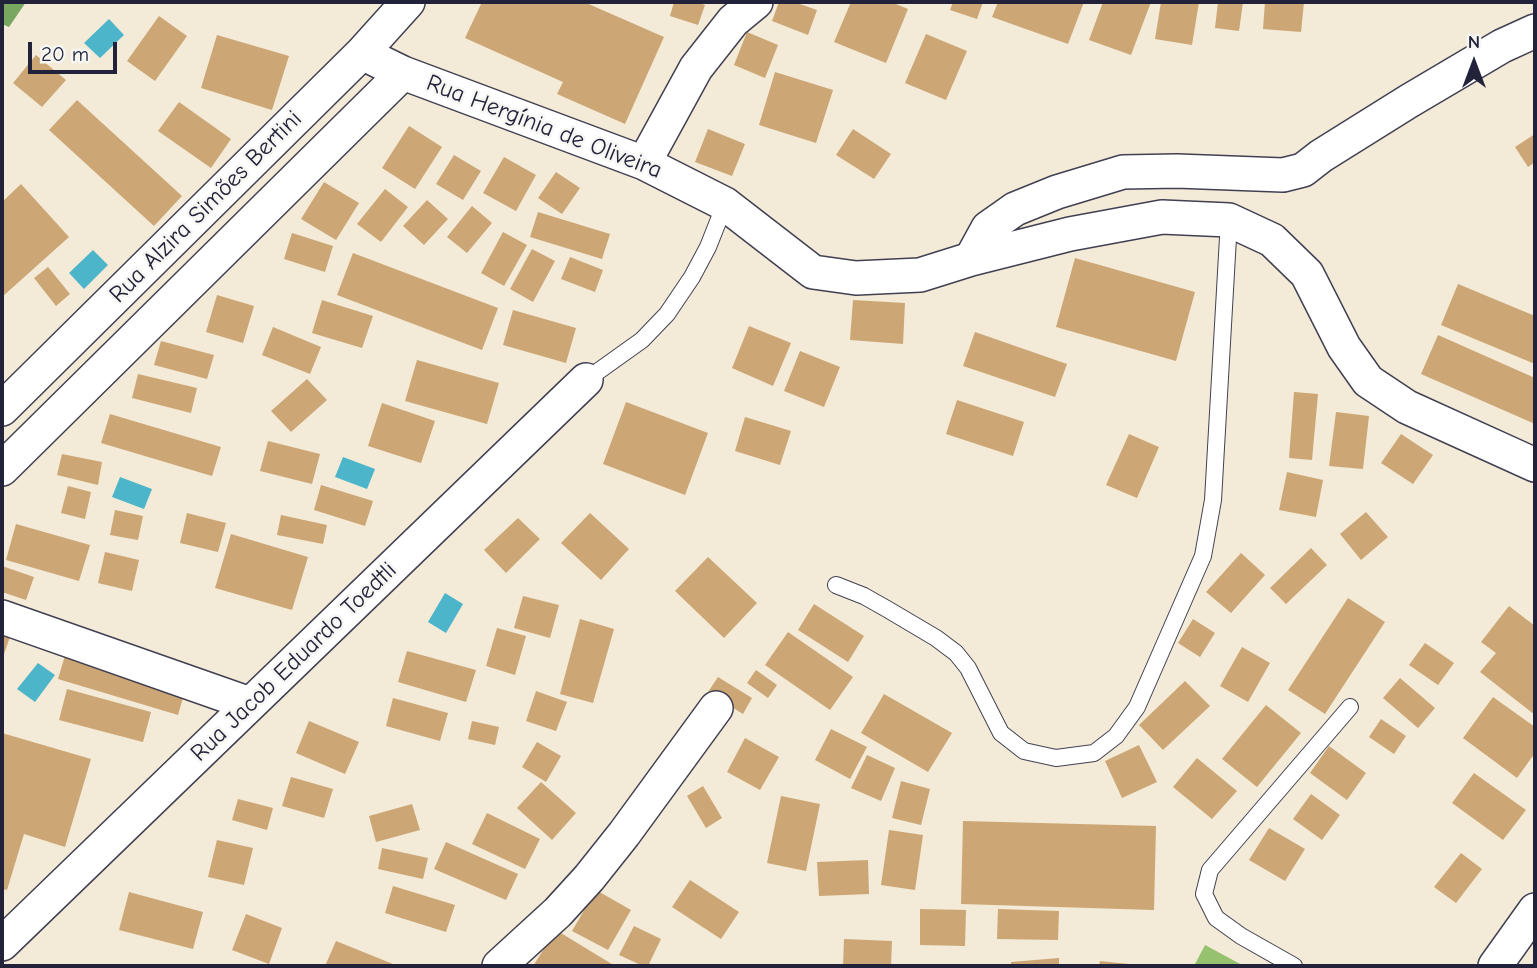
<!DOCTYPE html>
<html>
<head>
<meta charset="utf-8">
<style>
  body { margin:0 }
  #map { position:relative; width:1537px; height:968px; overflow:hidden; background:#f3ead7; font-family:"Comic Neue",sans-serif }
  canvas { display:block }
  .frame { position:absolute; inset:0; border:4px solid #22223b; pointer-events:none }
  .north { position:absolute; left:1439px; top:28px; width:70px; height:70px; -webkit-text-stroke:5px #f6f6f2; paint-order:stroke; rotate:0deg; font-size:19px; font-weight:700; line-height:28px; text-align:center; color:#22223b }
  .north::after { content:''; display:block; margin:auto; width:24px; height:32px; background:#22223b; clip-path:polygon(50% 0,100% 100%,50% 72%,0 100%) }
  .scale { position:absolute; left:28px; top:42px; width:89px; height:32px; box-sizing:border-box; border:4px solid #22223b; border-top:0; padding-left:9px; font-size:21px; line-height:24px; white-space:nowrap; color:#22223b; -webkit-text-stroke:5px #f6f6f2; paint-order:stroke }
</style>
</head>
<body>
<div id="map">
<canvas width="1537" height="968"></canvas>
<div class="frame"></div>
<div class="north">N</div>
<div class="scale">20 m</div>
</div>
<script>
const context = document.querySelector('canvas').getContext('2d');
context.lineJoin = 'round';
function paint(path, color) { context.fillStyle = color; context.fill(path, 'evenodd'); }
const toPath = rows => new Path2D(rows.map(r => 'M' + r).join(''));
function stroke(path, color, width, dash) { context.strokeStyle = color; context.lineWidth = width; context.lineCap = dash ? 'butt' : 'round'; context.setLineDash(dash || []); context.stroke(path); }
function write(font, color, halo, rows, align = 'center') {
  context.font = font + ' "Comic Neue",sans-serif'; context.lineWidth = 5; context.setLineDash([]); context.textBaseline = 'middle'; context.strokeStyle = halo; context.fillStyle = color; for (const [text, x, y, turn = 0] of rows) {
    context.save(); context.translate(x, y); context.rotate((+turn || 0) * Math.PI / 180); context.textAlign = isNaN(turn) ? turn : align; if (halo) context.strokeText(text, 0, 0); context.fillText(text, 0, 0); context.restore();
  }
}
paint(toPath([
  [1205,945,1244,966,1194,966]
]), '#96c16e');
paint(toPath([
  [2,2,26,2,9,27,2,24]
]), '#78a761');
paint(toPath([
  [109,19,124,35,100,58,84,43],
  [93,250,108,265,84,289,69,273],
  [343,457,375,469,367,489,335,477],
  [120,477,152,489,144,509,112,497],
  [445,593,463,604,446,633,428,622],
  [38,663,55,675,35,702,17,689]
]), '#4cb5ca');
paint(toPath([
  [482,2,584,2,664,37,625,124,557,94,563,82,465,38],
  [674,2,696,2,705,5,698,25,670,16],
  [779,2,794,2,817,10,808,35,772,21],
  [851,2,891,2,908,9,886,63,834,42],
  [953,2,983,2,977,19,950,10],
  [998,2,1084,2,1068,44,992,17],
  [1103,2,1151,2,1131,55,1089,40],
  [1161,2,1199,2,1192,45,1155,39],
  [1218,2,1243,2,1239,31,1215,28],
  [1265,2,1304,2,1301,32,1263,29],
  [159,16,187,36,155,81,127,61],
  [747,32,778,45,765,78,734,65],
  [926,34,967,51,946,100,905,83],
  [217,35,289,56,272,110,201,88],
  [36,55,66,80,42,107,13,83],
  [775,72,833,90,816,143,759,125],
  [77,100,182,196,154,226,49,130],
  [179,102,231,139,211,168,158,131],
  [409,126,442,147,415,189,382,168],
  [708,129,745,144,732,176,695,162],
  [853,129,891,154,874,179,836,155],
  [1535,134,1535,162,1528,167,1515,147],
  [454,155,481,171,463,200,436,184],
  [504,157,536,175,516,211,483,193],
  [556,172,580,188,562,214,538,198],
  [324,182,359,203,336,240,301,219],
  [21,184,69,237,2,297,2,202],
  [385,189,408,207,381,242,357,224],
  [427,200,448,219,424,245,403,226],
  [472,206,492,223,467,253,447,237],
  [538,212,610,234,602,259,530,237],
  [503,232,527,245,504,286,481,273],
  [292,233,333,246,325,272,284,259],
  [532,249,555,261,533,302,510,289],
  [353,253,498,308,482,350,337,295],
  [570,257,603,270,595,292,561,279],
  [1075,258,1195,292,1176,361,1056,327],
  [48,267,70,294,56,306,34,278],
  [1458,284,1535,316,1535,364,1441,325],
  [217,295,254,306,243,343,206,332],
  [322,300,373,316,362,348,312,333],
  [853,300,905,303,903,344,850,340],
  [513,310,576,328,566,363,503,345],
  [749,326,791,343,773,386,732,368],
  [273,327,321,347,310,374,262,355],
  [975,332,1067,364,1055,397,963,366],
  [1438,335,1535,378,1535,424,1421,374],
  [161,341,214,355,207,379,154,365],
  [800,351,840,367,824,407,784,391],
  [417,360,499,383,487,424,405,401],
  [138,374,197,388,191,413,132,398],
  [307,379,327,400,291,432,271,411],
  [1294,392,1318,394,1312,460,1289,458],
  [957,400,1024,422,1013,456,946,434],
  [626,402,708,433,685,495,603,464],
  [382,403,435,421,421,463,368,446],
  [1336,412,1369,416,1363,469,1329,466],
  [110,414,221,447,212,476,101,443],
  [745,417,791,431,780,465,735,451],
  [1129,434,1159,447,1137,498,1106,485],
  [1401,434,1433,455,1413,484,1381,463],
  [268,441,320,454,312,484,260,471],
  [62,454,102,462,98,485,57,475],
  [1287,472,1323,480,1316,517,1279,510],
  [321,485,373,501,365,526,314,510],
  [68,486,91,492,85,519,61,513],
  [115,510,143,516,138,540,110,535],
  [1366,512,1388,537,1361,560,1340,534],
  [187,513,226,523,218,552,180,543],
  [590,513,629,549,601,580,561,543],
  [281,515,327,525,323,544,277,535],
  [518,518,540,539,506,573,484,550],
  [16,524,90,545,79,581,6,560],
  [231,534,308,557,292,610,215,588],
  [1311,548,1327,565,1286,604,1270,588],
  [105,552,139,560,132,591,98,583],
  [1241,553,1265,575,1231,613,1206,592],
  [708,557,757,603,724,638,675,591],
  [2,566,34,577,26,600,2,592],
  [523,596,559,605,550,638,514,628],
  [1348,598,1385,622,1325,714,1288,690],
  [814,604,864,636,848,662,798,630],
  [1509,606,1535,626,1535,715,1480,672,1496,653,1481,642],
  [580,619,614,629,593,703,560,694],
  [1193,619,1215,633,1200,657,1178,643],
  [2,624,13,628,2,660],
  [497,628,526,636,515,675,486,666],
  [788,632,853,677,830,710,765,665],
  [1425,643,1454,663,1438,685,1409,665],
  [1242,647,1270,663,1248,702,1220,686],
  [407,651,476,670,466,702,398,682],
  [66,652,186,687,178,715,58,679],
  [756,670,777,685,768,698,747,683],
  [718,677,752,698,743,714,708,692],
  [1400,678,1435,708,1418,728,1383,698],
  [1185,681,1210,706,1163,750,1139,725],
  [67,689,151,712,143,742,59,720],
  [536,691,567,702,556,731,526,721],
  [884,694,952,733,928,772,861,733],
  [1493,697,1535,727,1535,753,1517,778,1463,738],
  [393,698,448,713,440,741,386,726],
  [1266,705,1301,733,1257,787,1222,759],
  [1381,719,1406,736,1394,754,1369,737],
  [309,721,359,742,345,774,296,753],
  [472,721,499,727,495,745,468,739],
  [831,729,867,747,850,779,815,760],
  [2,733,91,759,65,847,24,834,7,890,2,889],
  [745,738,779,757,760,790,727,772],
  [537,742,561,756,546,782,522,767],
  [1139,745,1157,782,1122,798,1105,761],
  [1329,746,1366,773,1347,800,1310,773],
  [867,755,895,768,881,801,851,788],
  [1197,758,1237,791,1212,819,1173,787],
  [1474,773,1526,810,1503,840,1452,803],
  [291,777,333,789,324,818,282,806],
  [901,781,930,789,921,825,892,818],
  [541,782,576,813,552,840,517,808],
  [703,786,722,818,706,828,687,796],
  [1311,794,1340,815,1322,840,1293,819],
  [781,796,820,804,806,871,767,863],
  [238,799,273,808,267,830,232,820],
  [412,804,420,830,376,842,369,816],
  [487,813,540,839,525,869,472,844],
  [963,821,1156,826,1154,910,961,904],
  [1269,828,1305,849,1285,881,1249,860],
  [889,830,923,835,915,890,881,885],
  [217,840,253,848,244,885,208,877],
  [446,842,518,874,506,900,434,869],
  [382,848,428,858,423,879,378,869],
  [1461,853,1482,869,1456,903,1434,887],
  [868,860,869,894,819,896,817,862],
  [690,880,739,912,721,939,672,907],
  [393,886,455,905,446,932,385,913],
  [596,890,631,910,608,950,572,931],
  [129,892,203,912,193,949,119,930],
  [920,909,966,910,965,946,920,945],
  [998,909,1059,911,1058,940,997,939],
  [246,914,282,928,269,964,232,950],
  [634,926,661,939,648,966,643,966,619,955],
  [556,930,615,966,533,966],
  [844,939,892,941,891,966,843,966],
  [336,941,393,964,392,966,325,966],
  [1059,958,1059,966,1011,966,1011,962],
  [1100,961,1129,964,1129,966,1099,966]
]), '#cca775');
const service = toPath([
  [586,380,642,340,667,314,692,277,708,247,725,204],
  [836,585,864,596,887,609,936,638,956,653,968,668,1001,733,1024,751,1056,758,1094,753,1116,736,1137,707,1203,556,1213,500,1229,220],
  [1294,966,1241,936,1216,918,1204,894,1210,870,1350,707]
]);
const minor = toPath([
  [362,53,403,73,644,163,725,204,813,272,856,278,920,275,971,259,1070,234,1162,217,1229,220,1272,240,1307,274,1344,347,1368,381,1407,407,1535,465],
  [644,163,696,68,733,21,756,2],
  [971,259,988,228,1015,209,1057,192,1123,172,1177,171,1283,175,1303,170,1321,156,1409,101,1502,46,1535,31],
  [2,409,362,53,408,2],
  [2,469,403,73],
  [2,617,250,704],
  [2,944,586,380],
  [499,966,558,912,589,878,624,834,716,708],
  [1495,966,1535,910]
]);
stroke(service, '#414052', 18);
stroke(minor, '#414052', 36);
stroke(service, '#fff', 16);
stroke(minor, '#fff', 33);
write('24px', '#22223b', '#f6f6f2', [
  ["Rua Hergínia de Oliveira",544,127,21],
  ["Rua Alzira Simões Bertini",206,207,-45],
  ["Rua Jacob Eduardo Toedtli",294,662,-44]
]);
</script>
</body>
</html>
